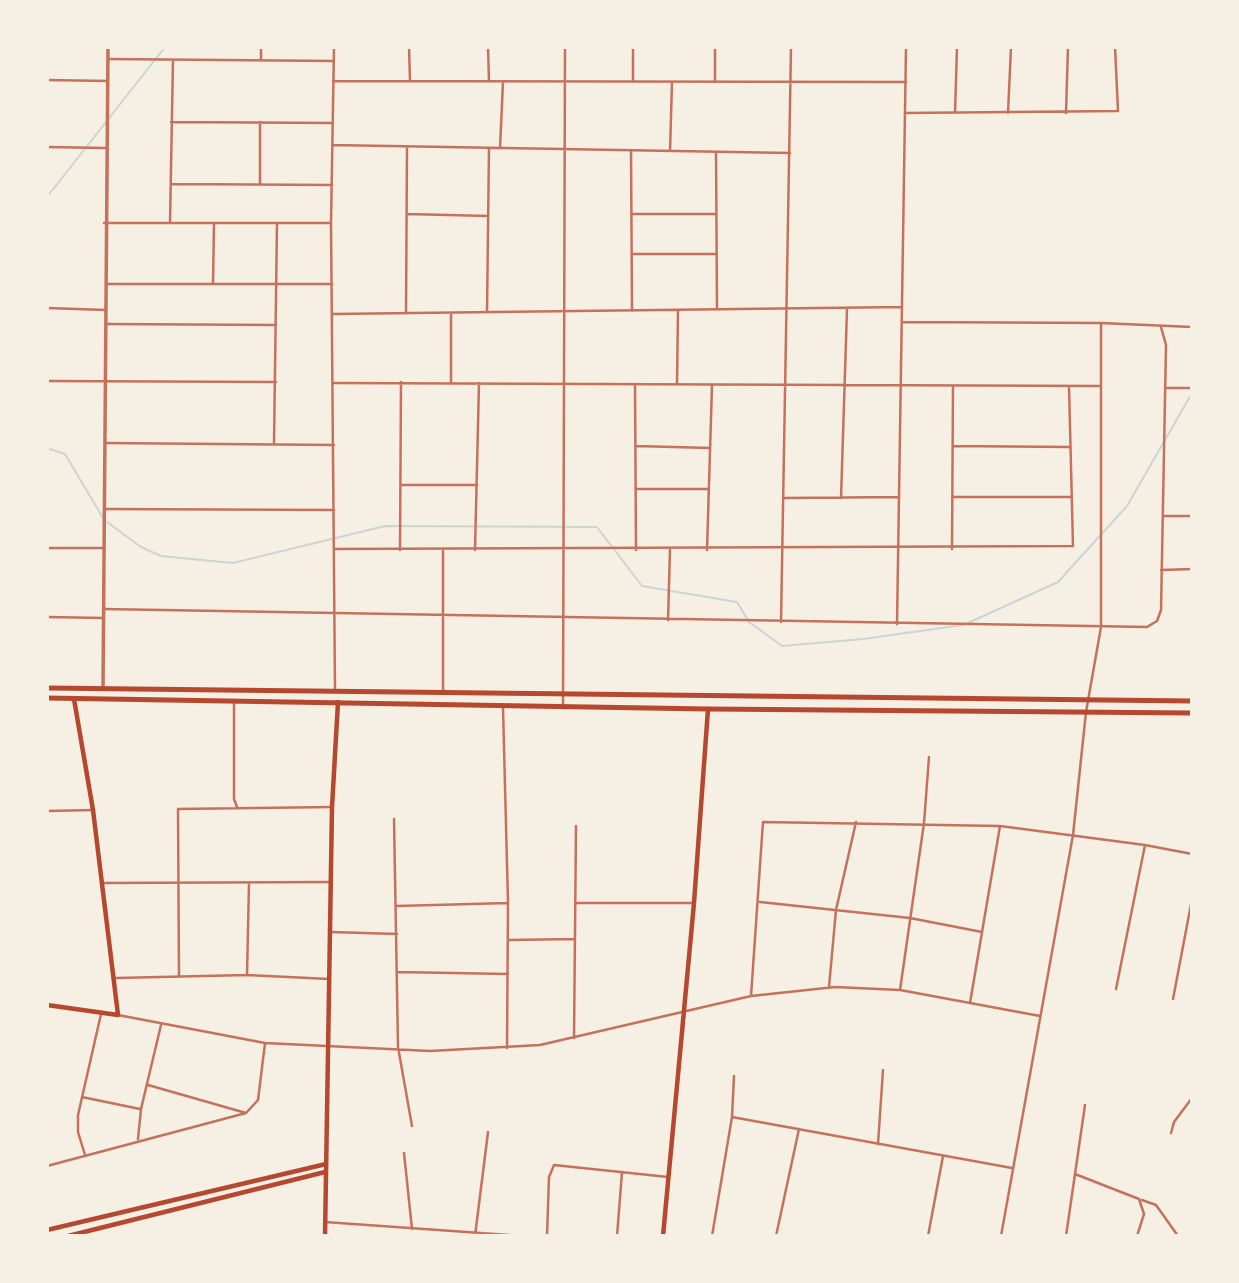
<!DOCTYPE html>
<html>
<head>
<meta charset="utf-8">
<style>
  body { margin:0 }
  #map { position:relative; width:1239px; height:1283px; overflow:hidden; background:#f6efe4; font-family:Mulish,sans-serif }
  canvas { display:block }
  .frame { position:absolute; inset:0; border:49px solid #f6efe4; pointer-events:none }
</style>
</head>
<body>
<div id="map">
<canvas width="1239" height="1283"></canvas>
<div class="frame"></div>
</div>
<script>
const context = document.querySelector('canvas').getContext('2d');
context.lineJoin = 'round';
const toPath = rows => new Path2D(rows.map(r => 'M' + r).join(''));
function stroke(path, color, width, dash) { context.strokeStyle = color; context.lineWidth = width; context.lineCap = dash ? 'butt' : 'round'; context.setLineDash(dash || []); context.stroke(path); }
stroke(toPath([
  [47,197,165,47],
  [47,448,65,454,103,518],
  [107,522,141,547,161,556,233,563,385,526,597,527,642,586,737,602,749,622,782,646,863,639,963,625],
  [968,623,1058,582,1127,506,1192,393]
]), '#c9d6d2', 2);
stroke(toPath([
  [334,47,331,223,335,690],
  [409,47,410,81],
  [488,47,489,81],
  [108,59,334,61],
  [261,60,261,47],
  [47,80,107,81],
  [333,81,906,82],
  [633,81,633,47],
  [715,82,715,47],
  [905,113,1118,111,1115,47],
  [955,113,957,47],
  [1008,113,1011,47],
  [1066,113,1068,47],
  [171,122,332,123],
  [332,145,790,153],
  [47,147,106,148],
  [500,148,503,82],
  [631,150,632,311],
  [670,151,672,82],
  [716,152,717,309],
  [171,184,332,185],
  [260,185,260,122],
  [407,214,488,216],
  [632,214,716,214],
  [104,223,331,223],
  [170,223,173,60],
  [632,254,716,254],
  [213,283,214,224],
  [106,284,332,284],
  [47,308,106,310],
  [487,312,489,148],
  [406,313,407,147],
  [332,314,902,307],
  [902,322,1101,323,1192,327],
  [106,324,276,325],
  [47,381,276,382],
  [334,383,1101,386],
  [451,383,451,313],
  [677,384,678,310],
  [635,385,636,550],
  [1165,388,1192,388],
  [106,443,334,445],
  [274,443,277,223],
  [636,446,710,448],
  [953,446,1069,447],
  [401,485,477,485],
  [636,489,709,489],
  [954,497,1071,497],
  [784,498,899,497],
  [841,498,847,309],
  [105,509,334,510],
  [1164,516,1192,516],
  [47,548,104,548],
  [335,549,1073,546,1069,387],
  [952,549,953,386],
  [400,550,401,382],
  [475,550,479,383],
  [707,550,712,385],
  [1161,570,1192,569],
  [104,609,1147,627,1157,621,1161,610,1166,345,1161,327],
  [47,617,103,618],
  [668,620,670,550],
  [781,622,791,47],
  [897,624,906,47],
  [443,691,443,551],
  [234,702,234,799,237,807],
  [563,706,565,47],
  [503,708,508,903,507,1048],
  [47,811,93,810],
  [394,819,398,1047,412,1126],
  [103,883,330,882],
  [760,902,910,918,982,932],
  [575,903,694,903],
  [397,906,508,903],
  [331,932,397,934],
  [508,940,574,939],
  [397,972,508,974],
  [247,975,249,884],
  [179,977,178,809,332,807],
  [116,978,247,975,329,979],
  [829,987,836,910,856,822],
  [1116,989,1145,845],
  [900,990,924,823,929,757],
  [751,996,763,822,1000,826,1145,845,1192,854],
  [1173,999,1192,899],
  [970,1003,1000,826],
  [118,1015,265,1043,430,1051,540,1045,751,996,835,987,900,990,1040,1016],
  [574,1038,576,826],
  [148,1085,246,1113],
  [82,1097,140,1109],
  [732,1117,1012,1168],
  [1171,1133,1174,1122,1192,1098],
  [138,1139,141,1109,161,1025],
  [878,1144,883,1070],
  [404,1153,412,1229],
  [85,1155,78,1132,78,1115,101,1014],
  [47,1166,246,1113,258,1100,265,1043],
  [1075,1174,1139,1199,1144,1214,1137,1236],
  [1142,1200,1156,1205,1178,1236],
  [325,1222,523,1236],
  [475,1236,488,1132],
  [547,1236,549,1177,554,1165,668,1177],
  [617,1236,622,1172],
  [712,1236,732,1117,734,1076],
  [776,1236,799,1129],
  [928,1236,943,1156],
  [1001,1236,1073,835,1086,712,1101,627,1101,323],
  [1066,1236,1085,1105]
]), '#c5725c', 2.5);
stroke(toPath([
  [103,688,108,47]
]), '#c5725c', 3.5);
stroke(toPath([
  [663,1236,694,903,708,709]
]), '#b5482f', 4.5);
stroke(toPath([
  [47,1005,118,1015,93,810,74,699],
  [47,1230,326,1164],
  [68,1236,325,1172],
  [325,1236,332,807,338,702]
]), '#b5482f', 4.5);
stroke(toPath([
  [47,688,1192,701],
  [47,698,708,709,1192,713]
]), '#b5482f', 5);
</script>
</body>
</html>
